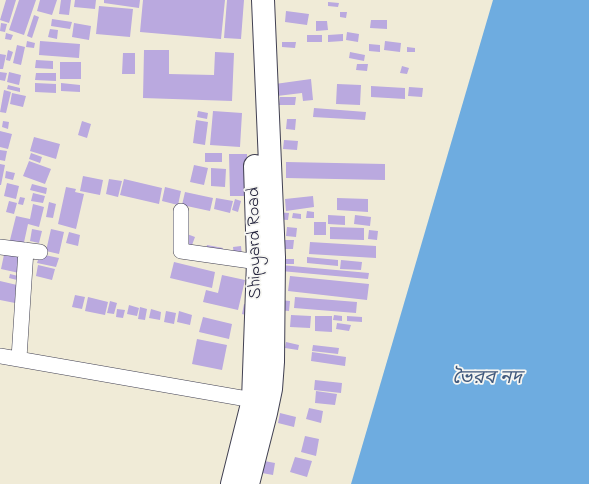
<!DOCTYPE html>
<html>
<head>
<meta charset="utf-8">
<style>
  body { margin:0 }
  canvas { display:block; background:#f0ebd7 }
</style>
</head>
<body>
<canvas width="589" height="484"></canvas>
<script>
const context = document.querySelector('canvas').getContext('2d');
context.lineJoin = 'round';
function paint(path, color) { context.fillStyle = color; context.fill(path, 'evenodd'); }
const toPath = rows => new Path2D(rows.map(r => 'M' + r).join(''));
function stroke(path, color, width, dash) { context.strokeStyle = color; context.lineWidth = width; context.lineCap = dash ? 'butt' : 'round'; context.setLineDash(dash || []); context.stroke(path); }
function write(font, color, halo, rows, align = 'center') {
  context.font = font + ' "Indie Flower","Noto Sans Bengali",sans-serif'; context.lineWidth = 3.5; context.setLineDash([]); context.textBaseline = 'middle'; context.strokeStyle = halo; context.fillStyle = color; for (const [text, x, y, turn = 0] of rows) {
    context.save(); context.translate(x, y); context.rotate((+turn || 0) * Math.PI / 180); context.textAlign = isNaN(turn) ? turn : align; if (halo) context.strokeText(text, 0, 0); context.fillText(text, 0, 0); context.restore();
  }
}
paint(toPath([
  [493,0,589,0,589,484,351,484]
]), '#6eace0');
paint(toPath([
  [6,0,16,0,9,23,0,20],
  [19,0,36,0,24,35,9,30],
  [40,0,57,0,52,15,37,11],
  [61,0,71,0,69,15,59,14],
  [75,0,96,0,95,9,74,7],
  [104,0,140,0,139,8,104,3],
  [143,0,225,0,221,39,140,32],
  [227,0,244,0,241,39,224,38],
  [328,2,339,3,338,7,328,6],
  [99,6,133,9,130,37,96,34],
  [286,11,309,14,307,25,285,22],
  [340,12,347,12,346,18,340,17],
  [34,15,39,17,32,38,27,36],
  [52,19,72,22,70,29,51,26],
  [371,20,387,20,387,29,370,28],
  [316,21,327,21,328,30,316,31],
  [1,23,7,24,5,32,0,31],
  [74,23,91,26,89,40,72,37],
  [50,29,58,30,57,39,48,37],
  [347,32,359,34,358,42,346,40],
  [6,33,13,35,11,40,5,39],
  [343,34,343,41,328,42,328,35],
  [307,35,322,35,322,42,307,42],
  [27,41,35,43,34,48,26,47],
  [40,41,80,44,79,58,39,55],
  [385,41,401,43,400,52,384,50],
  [282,42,296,42,295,48,282,47],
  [369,44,380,45,380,52,369,51],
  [17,45,25,47,21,65,13,63],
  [407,47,415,48,415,52,407,52],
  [8,50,13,52,10,61,6,60],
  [144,50,169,50,169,74,214,75,215,52,234,53,232,101,143,98],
  [350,52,365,55,364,61,349,58],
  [123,53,135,53,135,74,122,74],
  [0,54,6,55,3,69,0,69],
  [36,60,53,61,53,69,35,68],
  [60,62,81,62,81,79,60,79],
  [357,64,368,64,367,71,356,70],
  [402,66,409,68,407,74,400,73],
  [0,72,7,73,5,81,0,80],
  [9,72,21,75,19,85,7,82],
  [36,73,56,73,56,81,35,80],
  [311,79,313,100,303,101,302,93,277,96,275,84],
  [35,83,56,84,56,93,35,92],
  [61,83,80,85,80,92,61,91],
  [337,84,361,85,360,105,336,104],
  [8,85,20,88,20,92,7,89],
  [371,86,405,88,405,99,371,97],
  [409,87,423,88,422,97,408,96],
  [4,90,11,92,6,113,0,112],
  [12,93,26,96,23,107,10,104],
  [280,97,296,97,295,105,279,105],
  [314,108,366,112,365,120,313,117],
  [198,111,208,113,207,119,197,117],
  [213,111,242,113,240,147,210,145],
  [287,119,296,119,295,130,286,129],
  [196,120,208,122,205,145,193,143],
  [3,121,9,122,8,129,2,127],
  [82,121,91,124,87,138,78,135],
  [0,131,12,134,8,149,0,147],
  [34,137,60,144,56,159,30,151],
  [284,140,298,141,297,150,283,149],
  [0,150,7,151,5,161,0,160],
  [31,153,42,157,40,163,29,159],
  [205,153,222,153,222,162,205,162],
  [229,154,247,154,248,196,230,196],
  [29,161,51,169,45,184,23,176],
  [286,162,385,164,385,180,286,178],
  [0,164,5,165,1,185,0,185],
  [194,165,208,168,204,185,190,182],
  [211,168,226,169,225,187,211,186],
  [6,171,15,173,13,180,5,178],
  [83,176,103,180,100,195,80,191],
  [109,179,122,181,118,197,106,194],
  [124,179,162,188,159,204,120,195],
  [7,183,19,186,16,199,4,196],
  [32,184,47,188,46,194,30,190],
  [66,187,76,189,75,192,84,194,76,229,58,224],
  [165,187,181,191,178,205,162,201],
  [185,192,213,198,210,211,182,205],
  [33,193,45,196,43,203,31,201],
  [313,196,314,207,286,211,285,199],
  [20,197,25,198,23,205,18,204],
  [216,198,233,201,230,213,214,209],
  [337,198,368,199,368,212,337,210],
  [235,199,241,201,238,212,232,210],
  [9,201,17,203,14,214,6,212],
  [49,202,56,204,53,218,46,217],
  [33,204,44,207,39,227,28,224,23,247,9,244,16,216,30,219],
  [307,211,314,212,314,218,306,218],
  [274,212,289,213,288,220,274,219],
  [293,213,301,214,301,219,292,218],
  [328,215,345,216,345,225,328,224],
  [355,215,371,217,370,226,354,224],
  [314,222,326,222,326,235,314,235],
  [287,227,297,228,296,237,286,236],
  [330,227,364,228,364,240,330,239],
  [32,229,42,231,39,243,30,241],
  [51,229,64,232,59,254,46,251],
  [369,230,378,231,377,240,368,239],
  [69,232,80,235,78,246,66,243],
  [187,234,195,237,192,245,185,244],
  [284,240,294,240,293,249,284,249],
  [310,242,376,246,376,258,309,254],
  [207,245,223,248,221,254,206,250],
  [241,246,242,256,234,256,233,247],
  [5,250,23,254,19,273,1,269],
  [40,254,59,258,56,267,37,263],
  [307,257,338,260,338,266,307,263],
  [282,259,294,259,294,264,282,264],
  [341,260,362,262,361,270,340,269],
  [174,262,215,272,212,288,170,278],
  [38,265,55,269,52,280,36,276],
  [281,265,369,273,368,279,281,271],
  [10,274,18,276,17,280,9,278],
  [222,275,245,280,238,310,203,302,206,290,218,293],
  [290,276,369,284,367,300,288,291],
  [0,281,17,285,15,293,22,294,20,304,0,300],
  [75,295,85,297,82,309,72,307],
  [88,297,108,302,105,315,85,311],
  [295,297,357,302,356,313,294,308],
  [280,300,290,301,289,311,279,310],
  [110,301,117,303,114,314,107,313],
  [244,304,252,306,250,316,242,314],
  [129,305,139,308,137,316,127,314],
  [140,307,147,309,145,320,138,319],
  [117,309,125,310,123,318,116,317],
  [151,309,161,312,160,320,149,318],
  [166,311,176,313,174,324,164,322],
  [179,311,192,315,190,325,177,322],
  [291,315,311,316,310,328,290,327],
  [334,315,342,316,342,321,333,320],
  [315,316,332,316,332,332,315,331],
  [347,316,362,317,362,322,347,321],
  [203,317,232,324,229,339,199,332],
  [337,323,351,325,349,331,336,329],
  [197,339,227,345,222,370,192,364],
  [286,342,299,345,298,350,285,348],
  [313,345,339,348,338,354,312,351],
  [312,352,346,357,345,366,311,361],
  [315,380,342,383,341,393,314,390],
  [316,391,337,394,335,405,315,403],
  [309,408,323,411,321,423,306,419],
  [280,413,296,417,294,427,278,423],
  [305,436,319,439,316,456,301,452],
  [295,457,312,461,307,477,290,472],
  [254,459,275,463,273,475,251,471]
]), '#baa9df');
const minor = toPath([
  [181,211,181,251,258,262],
  [0,247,40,252],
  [0,356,253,400],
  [19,358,26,250]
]);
const primary = toPath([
  [232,484,253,400,258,262,255,166],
  [248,484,266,413,271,389,273,362,274,257,263,0]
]);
stroke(minor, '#414052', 16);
stroke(primary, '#414052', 24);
stroke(minor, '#fff', 15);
stroke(primary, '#fff', 22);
write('18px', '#22223b', '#f6f6f2', [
  ["Shipyard Road",256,243,-91]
]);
write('italic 19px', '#40597d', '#f6f6f2', [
  ["ভৈরব নদ",487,380]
]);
</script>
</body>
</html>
